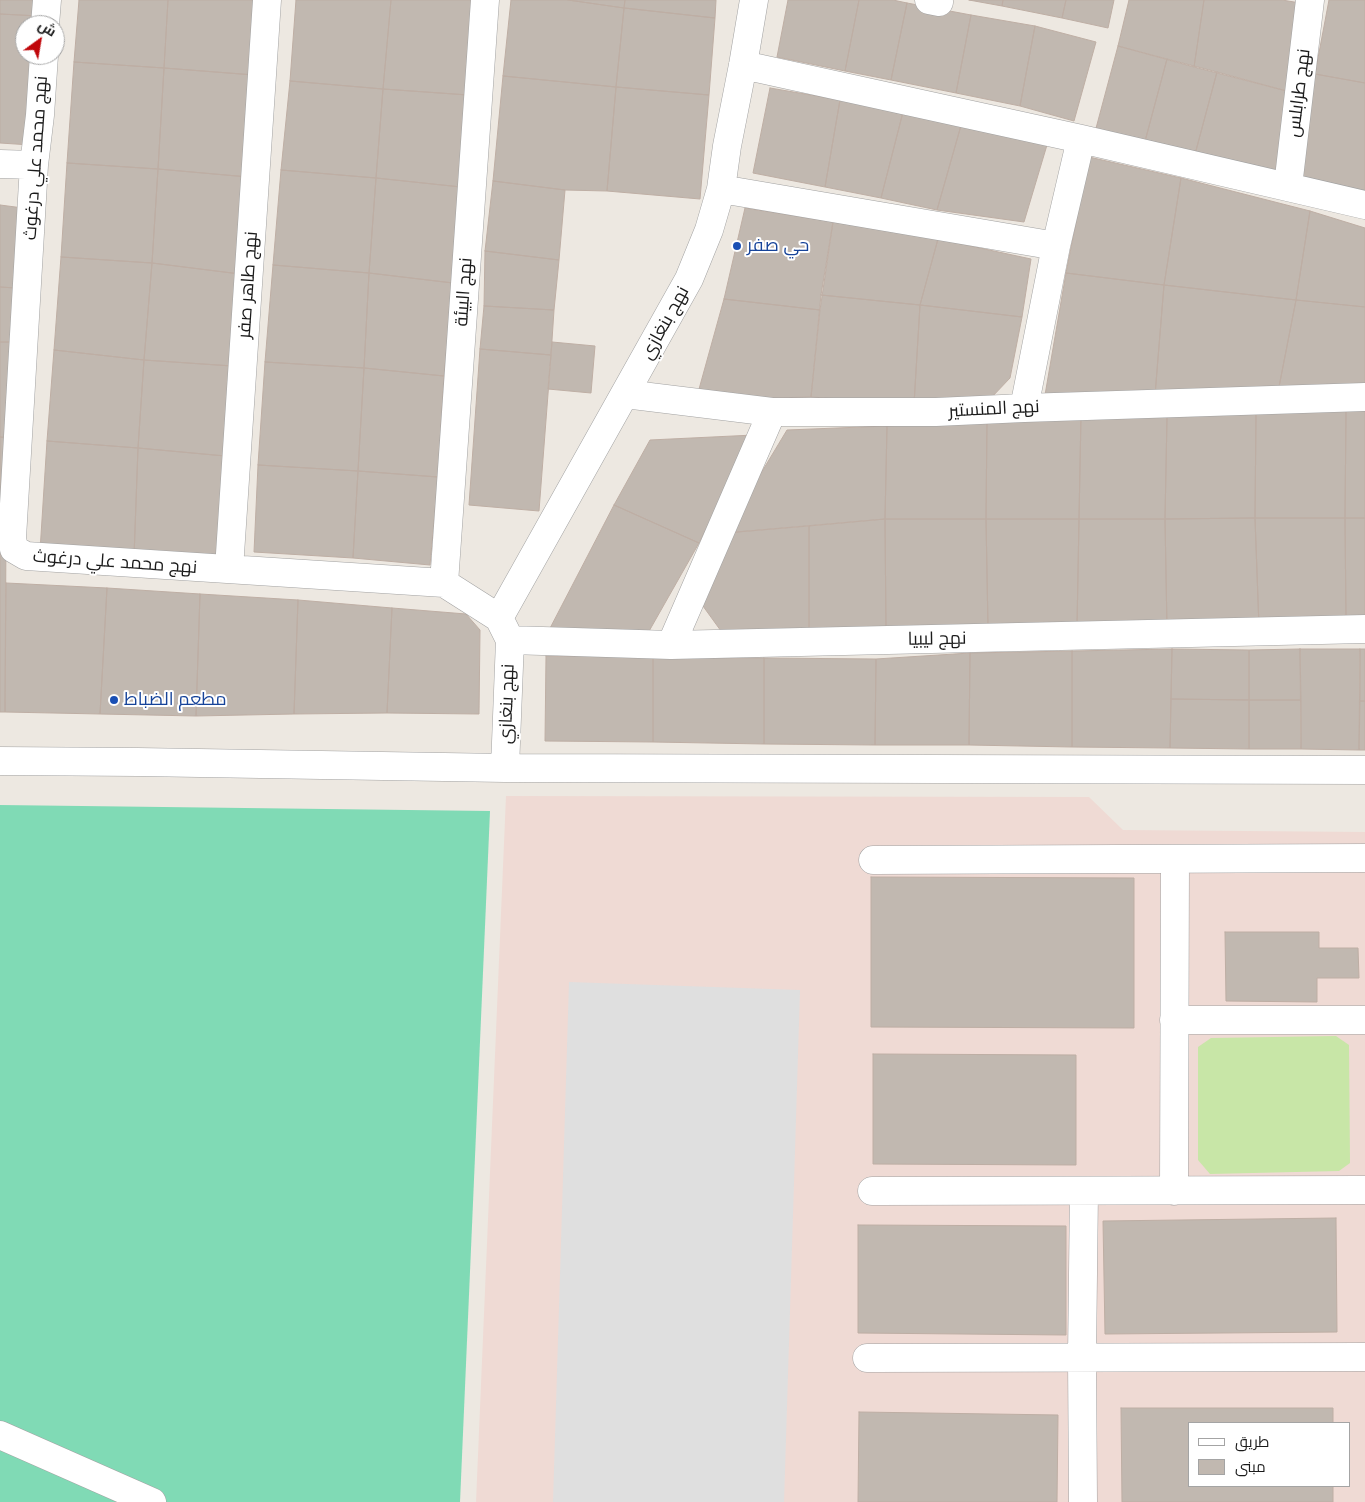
<!DOCTYPE html>
<html>
<head>
<meta charset="utf-8">
<style>
  body { margin:0 }
  #map { position:relative; width:1365px; height:1502px; overflow:hidden; background:#ede8e1; font-family:Montserrat,Cairo,sans-serif }
  canvas { display:block }
  .legend { position:absolute; left:1188px; top:1422px; width:162px; height:65px; box-sizing:border-box; background:#fff; border:1px solid #a4a4a4; margin:0; padding:6px 9px; list-style:none; font-size:15px; color:#1b1b1b }
  .legend li { display:flex; align-items:center; gap:10px; height:25px }
  .legend b { width:25px; border:1px solid #a4a4a4 }
  .north { position:absolute; left:15px; top:15px; width:50px; height:50px; box-sizing:border-box; background:#fff; border:1px solid #a4a4a4; border-radius:50%; rotate:32deg; font-size:14px; font-weight:700; line-height:20px; text-align:center; color:#1b1b1b }
  .north::after { content:''; display:block; margin:auto; width:18px; height:22px; background:#c0060a; clip-path:polygon(50% 0,100% 100%,50% 72%,0 100%) }
</style>
</head>
<body>
<div id="map">
<canvas width="1365" height="1502"></canvas>
<ul class="legend">
<li><b style="height:6px;background:#fff"></b>طريق</li>
<li><b style="height:14px;background:#c1b8b0"></b>مبنى</li>
</ul>
<div class="north">ش</div>
</div>
<script>
const context = document.querySelector('canvas').getContext('2d');
context.lineJoin = 'round';
function paint(path, color) { context.fillStyle = color; context.fill(path, 'evenodd'); }
const toPath = rows => new Path2D(rows.map(r => 'M' + r).join(''));
function stroke(path, color, width, dash) { context.strokeStyle = color; context.lineWidth = width; context.lineCap = dash ? 'butt' : 'round'; context.setLineDash(dash || []); context.stroke(path); }
function write(font, color, halo, rows, align = 'center') {
  context.font = font + ' Montserrat,Cairo,sans-serif'; context.lineWidth = 4; context.setLineDash([]); context.textBaseline = 'middle'; context.strokeStyle = halo; context.fillStyle = color; for (const [text, x, y, turn = 0] of rows) {
    context.save(); context.translate(x, y); context.rotate((+turn || 0) * Math.PI / 180); context.textAlign = isNaN(turn) ? turn : align; if (halo) context.strokeText(text, 0, 0); context.fillText(text, 0, 0); context.restore();
  }
}
paint(toPath([
  [506,796,1089,797,1123,830,1365,832,1365,1502,476,1502],
  [1189,1423,1349,1423,1349,1486,1189,1486]
]), '#efdad4');
paint(toPath([
  [1336,1036,1349,1045,1350,1163,1339,1171,1210,1174,1198,1160,1198,1047,1211,1038]
]), '#c8e6a7');
paint(toPath([
  [0,805,490,811,460,1502,0,1502]
]), '#80dab5');
paint(toPath([
  [569,982,800,990,784,1502,553,1502]
]), '#dfdfdf');
const building = toPath([
  [0,0,40,0,39,16,0,14,0,0],
  [79,0,168,0,164,68,74,62,79,0],
  [168,0,258,0,254,75,164,68,168,0],
  [296,0,391,0,383,89,290,81,296,0],
  [391,0,476,0,468,95,383,89,391,0],
  [511,0,568,0,624,8,616,87,503,76,511,0],
  [568,0,625,0,624,8,568,0],
  [625,0,716,0,715,18,624,8,625,0],
  [788,0,859,0,845,71,777,57,788,0],
  [859,0,893,0,907,3,891,80,845,71,859,0],
  [969,0,1003,0,1002,6,969,0],
  [1003,0,1066,0,1062,18,1002,6,1003,0],
  [1066,0,1114,0,1108,28,1062,18,1066,0],
  [1129,0,1204,0,1194,67,1118,46,1129,0],
  [1204,0,1282,0,1300,3,1294,93,1194,67,1204,0],
  [1329,0,1365,0,1365,83,1315,74,1329,0],
  [907,3,971,15,956,93,891,80,907,3],
  [624,8,715,18,709,95,616,87,624,8],
  [0,14,39,16,38,25,25,25,25,55,37,55,31,145,0,143,0,14],
  [971,15,1035,26,1020,106,956,93,971,15],
  [1035,26,1096,42,1074,121,1020,106,1035,26],
  [1118,46,1167,59,1144,145,1095,132,1118,46],
  [1167,59,1217,72,1194,158,1144,145,1167,59],
  [74,62,164,68,158,169,67,163,74,62],
  [164,68,254,75,248,177,158,169,164,68],
  [1217,72,1294,93,1279,176,1194,158,1217,72],
  [1315,74,1365,83,1365,193,1294,178,1315,74],
  [503,76,616,87,607,191,565,190,493,181,503,76],
  [290,81,383,89,376,178,281,170,290,81],
  [616,87,709,95,700,199,607,191,616,87],
  [770,88,840,100,825,187,753,173,770,88],
  [383,89,468,95,461,187,376,178,383,89],
  [840,100,903,112,881,198,825,187,840,100],
  [903,112,962,122,937,210,881,198,903,112],
  [962,122,1047,145,1024,222,937,210,962,122],
  [1089,157,1181,178,1164,285,1066,273,1089,157],
  [67,163,158,169,152,263,61,257,67,163],
  [158,169,248,177,240,274,152,263,158,169],
  [281,170,376,178,369,273,273,265,281,170],
  [376,178,461,187,453,283,369,273,376,178],
  [1181,178,1310,211,1296,300,1164,285,1181,178],
  [493,181,565,190,559,260,485,251,493,181],
  [0,205,23,208,16,288,0,287,0,205],
  [745,208,833,222,820,310,724,299,745,208],
  [1310,211,1365,228,1365,307,1296,300,1310,211],
  [833,222,938,239,920,305,821,295,833,222],
  [938,239,1031,259,1022,317,920,305,938,239],
  [485,251,559,260,554,310,484,306,485,251],
  [61,257,152,263,144,360,54,350,61,257],
  [152,263,240,274,232,366,144,360,152,263],
  [273,265,369,273,364,368,265,362,273,265],
  [369,273,453,283,444,376,364,368,369,273],
  [1066,273,1164,285,1155,395,1045,395,1066,273],
  [1164,285,1296,300,1278,392,1155,395,1164,285],
  [0,287,16,288,14,342,0,342,0,287],
  [821,295,920,305,914,404,811,397,821,295],
  [724,299,820,310,811,397,696,400,724,299],
  [1296,300,1365,307,1365,390,1278,392,1296,300],
  [920,305,1022,317,1010,378,990,399,914,404,920,305],
  [484,306,554,310,551,355,480,349,484,306],
  [0,342,14,342,10,438,0,437,0,342],
  [552,342,595,346,591,393,548,389,552,342],
  [480,349,551,355,539,511,469,505,480,349],
  [54,350,144,360,138,448,47,441,54,350],
  [144,360,232,366,225,456,138,448,144,360],
  [265,362,364,368,358,471,258,465,265,362],
  [364,368,444,376,438,477,358,471,364,368],
  [1346,411,1365,411,1365,518,1345,518,1346,411],
  [1346,411,1345,518,1255,518,1256,413,1346,411],
  [1256,413,1255,518,1165,519,1167,417,1256,413],
  [1081,415,1167,417,1165,519,1079,519,1081,415],
  [1081,415,1079,519,986,519,987,419,1081,415],
  [987,419,986,519,885,519,887,426,987,419],
  [887,426,885,519,725,533,787,430,887,426],
  [754,435,699,543,614,505,650,440,754,435],
  [0,437,10,438,0,532,0,437],
  [47,441,138,448,134,557,40,551,47,441],
  [138,448,225,456,224,559,134,557,138,448],
  [258,465,358,471,353,558,254,552,258,465],
  [358,471,438,477,430,565,353,558,358,471],
  [614,505,699,543,648,633,547,634,614,505],
  [1255,518,1345,518,1346,620,1259,627,1255,518],
  [1255,518,1259,627,1167,629,1165,519,1255,518],
  [1345,518,1365,518,1365,620,1346,620,1345,518],
  [885,519,986,519,988,628,886,631,885,519],
  [885,519,886,631,809,631,809,526,885,519],
  [986,519,1079,519,1077,627,988,628,986,519],
  [1079,519,1165,519,1167,629,1077,627,1079,519],
  [809,526,809,631,721,631,695,595,725,533,809,526],
  [0,532,6,532,5,712,0,712,0,532],
  [6,583,107,588,100,714,5,712,6,583],
  [107,588,200,594,196,716,100,714,107,588],
  [200,594,298,600,294,714,196,716,200,594],
  [298,600,392,608,387,713,294,714,298,600],
  [392,608,466,614,480,630,479,714,387,713,392,608],
  [1172,649,1249,650,1249,700,1171,699,1172,649],
  [1172,649,1170,748,1072,747,1072,651,1172,649],
  [1300,649,1360,649,1359,750,1301,749,1300,649],
  [1300,649,1301,700,1249,700,1249,650,1300,649],
  [1360,649,1365,649,1365,701,1360,701,1360,649],
  [1072,651,1072,747,969,745,970,653,1072,651],
  [970,653,969,745,875,745,876,659,970,653],
  [546,656,653,657,653,742,545,741,546,656],
  [653,657,764,658,764,744,653,742,653,657],
  [764,658,876,659,875,745,764,744,764,658],
  [1171,699,1249,700,1249,749,1170,748,1171,699],
  [1249,700,1301,700,1301,749,1249,749,1249,700],
  [1360,701,1365,701,1365,750,1359,750,1360,701],
  [871,877,1134,878,1134,1028,871,1027,871,877],
  [1225,932,1319,932,1319,948,1358,948,1359,978,1317,978,1317,1002,1226,1001,1225,932],
  [873,1054,1076,1055,1076,1165,873,1164,873,1054],
  [1336,1218,1337,1332,1105,1334,1103,1221,1336,1218],
  [858,1225,1066,1226,1066,1335,858,1333,858,1225],
  [1121,1408,1333,1408,1333,1423,1189,1423,1189,1486,1333,1486,1333,1502,1122,1502,1121,1408],
  [859,1412,1058,1415,1057,1502,858,1502,859,1412]
]);
paint(building, '#c1b8b0');
stroke(building, '#beaea4', 1);
const minor = toPath([
  [929,0,939,2],
  [45,25,47,0],
  [44,55,40,115,34,165,12,538,14,549,26,556,444,583,499,618,510,640,505,768],
  [743,65,1081,139,1365,205],
  [0,164,34,165],
  [1288,186,1310,0],
  [721,189,1056,246],
  [625,394,772,412,936,412,1024,408,1365,397],
  [1024,408,1056,246,1081,139],
  [229,569,267,0],
  [444,583,485,0],
  [499,618,689,279,709,230,721,189,727,146,743,65,754,0],
  [510,640,671,645,1365,629],
  [671,645,772,412],
  [0,761,138,762,505,768,1365,770],
  [873,860,1365,858],
  [1174,1020,1365,1020],
  [872,1191,1365,1190],
  [1174,1191,1175,859],
  [867,1358,1365,1357],
  [0,1435,152,1502],
  [1083,1502,1082,1357,1084,1191]
]);
stroke(minor, '#a2a2a2', 29);
stroke(minor, '#fff', 28);
for (const [x, y, r, color] of [
  [737,246,5,"#1a4fb4"],
  [114,700,5,"#1a4fb4"]
]) { const dot = new Path2D(); dot.arc(x, y, r, 0, 2 * Math.PI); context.fillStyle = color; context.fill(dot); stroke(dot, '#fff', 2); }
write('18px', '#1b1b1b', '#fff', [
  ["نهج طرابلس",1299,93,-83],
  ["نهج محمد علي درغوث",36,158,-86],
  ["نهج طاهر صفر",248,285,-86],
  ["نهج البيئة",464,292,-86],
  ["نهج بنغازي",665,323,-61],
  ["نهج المنستير",994,409,-3],
  ["نهج محمد علي درغوث",115,562,4],
  ["نهج ليبيا",937,639,-1],
  ["نهج بنغازي",507,704,-88]
]);
write('18px', '#164399', '#fff', [
  ["حي صفر",747,246],
  ["مطعم الضباط",124,700]
], 'left');
</script>
</body>
</html>
